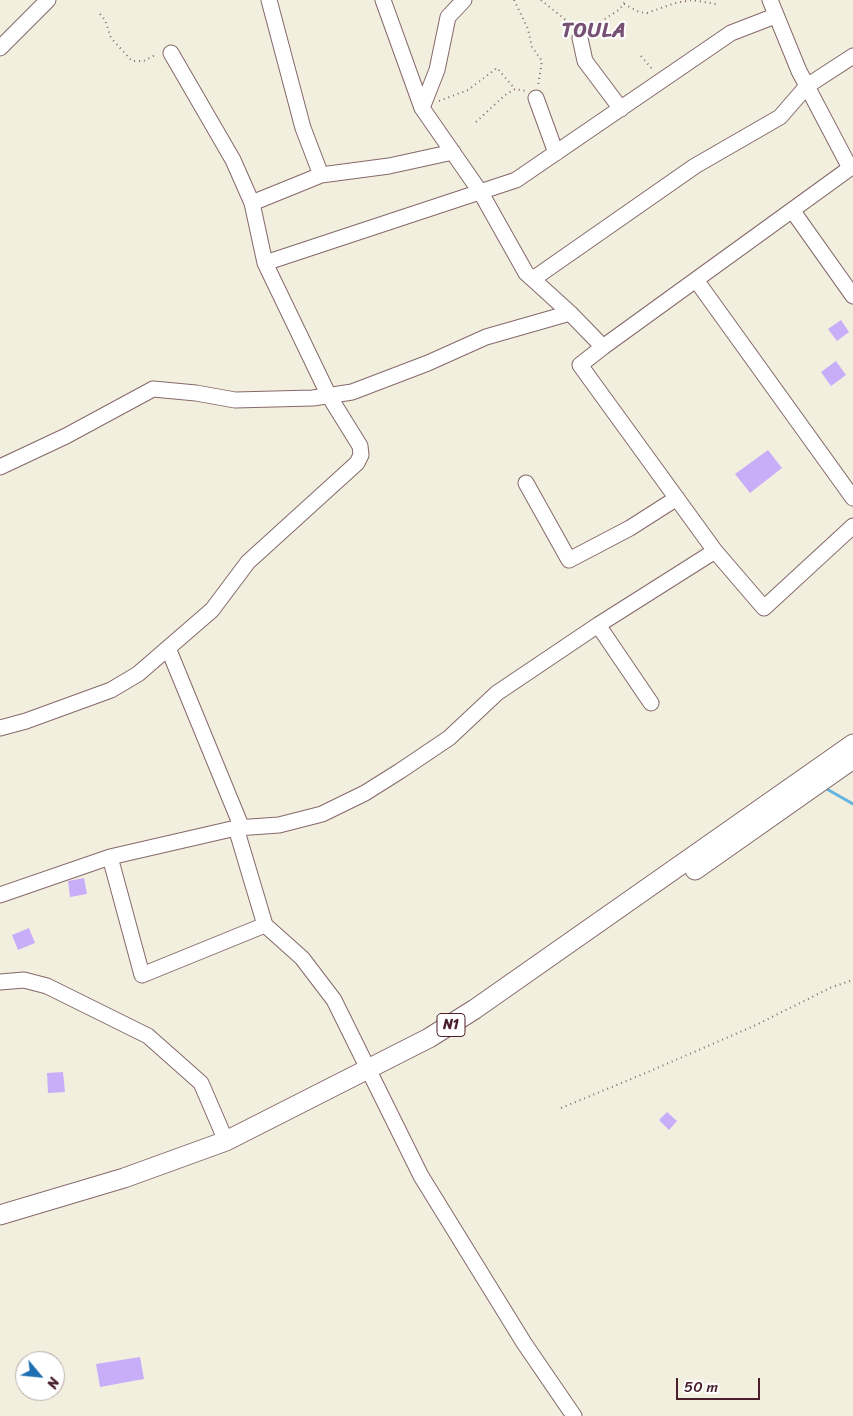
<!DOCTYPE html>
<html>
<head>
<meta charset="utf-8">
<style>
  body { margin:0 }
  #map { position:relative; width:853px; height:1416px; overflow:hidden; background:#f3efde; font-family:Sriracha,sans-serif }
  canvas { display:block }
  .north { position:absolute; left:15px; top:1351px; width:50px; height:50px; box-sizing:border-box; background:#fff; border:1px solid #b7a5aa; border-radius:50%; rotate:118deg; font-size:14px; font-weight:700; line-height:20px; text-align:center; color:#4a1f2b }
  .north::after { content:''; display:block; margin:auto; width:18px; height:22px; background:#1f6fb2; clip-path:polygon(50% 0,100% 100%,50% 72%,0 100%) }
  .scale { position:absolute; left:676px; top:1378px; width:84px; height:22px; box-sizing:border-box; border:2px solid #4a1f2b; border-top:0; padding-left:6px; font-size:15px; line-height:18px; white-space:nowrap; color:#4a1f2b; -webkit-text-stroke:4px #fff; paint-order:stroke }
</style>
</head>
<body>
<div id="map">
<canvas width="853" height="1416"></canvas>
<div class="north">N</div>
<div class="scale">50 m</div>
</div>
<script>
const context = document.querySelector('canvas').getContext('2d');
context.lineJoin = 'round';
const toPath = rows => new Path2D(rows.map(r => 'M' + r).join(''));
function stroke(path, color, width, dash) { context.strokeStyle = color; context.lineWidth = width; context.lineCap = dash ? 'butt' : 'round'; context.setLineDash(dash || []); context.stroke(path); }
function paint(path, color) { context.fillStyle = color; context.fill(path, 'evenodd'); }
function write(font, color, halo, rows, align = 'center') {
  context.font = font + ' Sriracha,sans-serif'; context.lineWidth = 4; context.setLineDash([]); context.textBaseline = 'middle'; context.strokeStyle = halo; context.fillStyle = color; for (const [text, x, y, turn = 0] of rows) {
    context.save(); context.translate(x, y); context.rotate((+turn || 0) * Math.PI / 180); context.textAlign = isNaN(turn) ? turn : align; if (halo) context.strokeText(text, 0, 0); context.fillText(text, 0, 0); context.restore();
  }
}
stroke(toPath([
  [825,788,853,804]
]), '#63b5de', 3);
paint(toPath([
  [841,320,849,332,837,341,828,329],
  [836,361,846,375,831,386,821,372],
  [768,450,782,468,750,493,735,474],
  [84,878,87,894,70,897,68,881],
  [29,928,35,943,18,950,12,935],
  [63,1072,65,1092,48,1093,47,1073],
  [667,1112,677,1121,669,1130,659,1120],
  [140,1357,144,1379,100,1387,96,1364]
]), '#c8aef9');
const minor = toPath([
  [269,0,303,128,321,175],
  [383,0,422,108,481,193,526,273,570,313],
  [770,0,799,71,850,168],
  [580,38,585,61,621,109],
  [0,48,48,0],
  [536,98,556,153],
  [422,108,437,70,448,17,464,0],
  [252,203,321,175,389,166,453,152],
  [792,210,853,296],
  [265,263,516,180,731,33,775,16],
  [533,279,695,166,780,117,807,86,853,56],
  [696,280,853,498],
  [0,467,66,436,153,389,196,393,235,400,313,398,352,392,428,363,486,337,570,313,603,347,853,166],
  [526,483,569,560,630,528,677,498],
  [715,551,764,608,853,526],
  [598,625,715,551,580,365,603,347],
  [168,648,242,828],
  [0,728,26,721,111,690,138,674,212,610,248,562,357,463,361,455,360,446,329,396,265,263,252,203,233,160,171,53],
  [236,828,265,925],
  [110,857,236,828,279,825,322,814,365,793,400,771,449,738,497,693,598,625,651,703],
  [0,895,110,857,142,975,265,925,302,958,334,1000,421,1176,524,1343,574,1416],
  [0,982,24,980,47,986,148,1036,201,1083,226,1141]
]);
const major = toPath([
  [695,870,853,759],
  [0,1215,124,1178,226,1141,429,1038,475,1009,853,744]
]);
stroke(minor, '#85686a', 17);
stroke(major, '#85686a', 21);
stroke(toPath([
  [514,0,528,29,532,47,542,61,538,86],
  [541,0,567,21,572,28],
  [624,4,639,12,647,13,675,3,692,0,716,4],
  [100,14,105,20,111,38,132,61,144,61,157,54],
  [588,30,620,9,626,0],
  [641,56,653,70],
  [439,101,468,90,497,68,515,89],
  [476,122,505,95,515,89,526,91],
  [561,1108,648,1072,756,1025,832,987,853,980]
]), '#85686a', 2, [1, 4]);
stroke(minor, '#fff', 15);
stroke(major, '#fff', 19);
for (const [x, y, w] of [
  [451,1025,28]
]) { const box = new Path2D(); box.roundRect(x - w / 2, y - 11.5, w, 23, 4); context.fillStyle = '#fff'; context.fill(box); stroke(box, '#4a1f2b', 1); }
write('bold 14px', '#4a1f2b', null, [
  ["N1",451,1025]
]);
context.letterSpacing = '1px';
write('bold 20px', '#765173', '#fff', [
  ["TOULA",594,32]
]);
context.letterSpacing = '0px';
</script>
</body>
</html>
